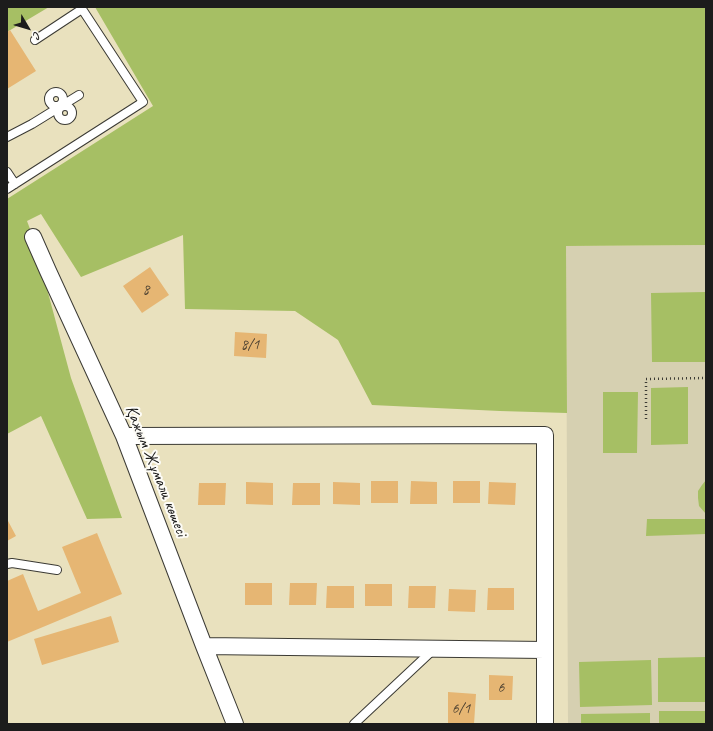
<!DOCTYPE html>
<html>
<head>
<meta charset="utf-8">
<style>
  body { margin:0 }
  #map { position:relative; width:713px; height:731px; overflow:hidden; background:#e9e1be; font-family:Caveat,sans-serif }
  canvas { display:block }
  .frame { position:absolute; inset:0; border:8px solid #1c1c1c; pointer-events:none }
  .north { position:absolute; left:8px; top:8px; width:40px; height:40px; -webkit-text-stroke:3px #fdfcf7; paint-order:stroke; rotate:128deg; font-size:11px; font-weight:700; line-height:16px; text-align:center; color:#1c1c1c }
  .north::after { content:''; display:block; margin:auto; width:14px; height:18px; background:#1c1c1c; clip-path:polygon(50% 0,100% 100%,50% 72%,0 100%) }
</style>
</head>
<body>
<div id="map">
<canvas width="713" height="731"></canvas>
<div class="frame"></div>
<div class="north">С</div>
</div>
<script>
const context = document.querySelector('canvas').getContext('2d');
context.lineJoin = 'round';
function paint(path, color) { context.fillStyle = color; context.fill(path, 'evenodd'); }
const toPath = rows => new Path2D(rows.map(r => 'M' + r).join(''));
function stroke(path, color, width, dash) { context.strokeStyle = color; context.lineWidth = width; context.lineCap = dash ? 'butt' : 'round'; context.setLineDash(dash || []); context.stroke(path); }
function write(font, color, halo, rows, align = 'center') {
  context.font = font + ' Caveat,sans-serif'; context.lineWidth = 4; context.setLineDash([]); context.textBaseline = 'middle'; context.strokeStyle = halo; context.fillStyle = color; for (const [text, x, y, turn = 0] of rows) {
    context.save(); context.translate(x, y); context.rotate((+turn || 0) * Math.PI / 180); context.textAlign = isNaN(turn) ? turn : align; if (halo) context.strokeText(text, 0, 0); context.fillText(text, 0, 0); context.restore();
  }
}
paint(toPath([
  [706,245,706,724,568,724,566,246]
]), '#d6d0b1');
paint(toPath([
  [7,7,49,7,7,32],
  [95,7,706,7,706,245,566,246,567,413,500,411,372,405,338,340,295,311,185,309,183,235,81,277,41,214,27,221,33,237,71,378,122,518,87,519,41,416,7,434,7,199,153,106],
  [706,292,706,362,652,362,651,293],
  [688,387,688,444,651,445,651,388],
  [603,392,638,392,637,453,603,453],
  [706,480,706,514,699,506,698,498,698,491,702,485],
  [647,519,706,519,706,534,646,536],
  [706,657,706,702,658,702,658,658],
  [651,660,652,705,580,707,579,662],
  [659,711,706,711,706,724,659,724],
  [650,713,650,724,581,724,581,714]
]), '#a6bf64');
paint(toPath([
  [10,30,36,71,7,89,7,32],
  [150,267,169,295,142,313,123,286],
  [235,332,267,334,266,358,234,356],
  [371,481,398,481,398,503,371,503],
  [411,481,437,482,437,504,410,504],
  [453,481,480,481,480,503,453,503],
  [246,482,273,483,273,505,246,504],
  [333,482,360,483,360,505,333,504],
  [489,482,516,483,515,505,488,504],
  [199,483,226,483,225,505,198,505],
  [293,483,320,483,320,505,292,505],
  [7,519,16,536,7,541],
  [97,533,122,594,7,642,7,581,23,574,38,611,81,593,62,547],
  [245,583,272,583,272,605,245,605],
  [290,583,317,583,316,605,289,605],
  [365,584,392,584,392,606,365,606],
  [327,586,354,586,354,608,326,608],
  [409,586,436,586,435,608,408,608],
  [488,588,514,588,514,610,487,610],
  [449,589,476,590,475,612,448,611],
  [111,616,119,642,42,665,34,639],
  [489,675,513,676,512,700,489,700],
  [448,692,476,694,474,724,448,724]
]), '#e6b673');
const service = toPath([
  '49 99a7 7 0 1 1 14 0a7 7 0 1 1-14 0Z',
  '58 113a7 7 0 1 1 14 0a7 7 0 1 1-14 0Z',
  [7,137,32,124,79,95],
  [7,172,15,184],
  [7,189,143,102,82,9,35,40],
  [7,564,12,563,57,570],
  [354,724,434,649]
]);
const minor = toPath([
  [33,237,48,271,124,436,204,646,235,724],
  [124,436,545,435,545,724],
  [204,646,545,650]
]);
stroke(service, '#3b3a34', 10);
stroke(minor, '#3b3a34', 18);
stroke(toPath([
  [646,419,646,379,706,378]
]), '#3b3a34', 2.5, [1, 3]);
stroke(service, '#fff', 8);
stroke(minor, '#fff', 16);
write('15px', '#4e4232', null, [
  ["8",146,290],
  ["8/1",250,345],
  ["6",501,688],
  ["6/1",461,709]
]);
write('17px', '#1c1c1c', '#fdfcf7', [
  ["Қажым Жұмали көшесі",156,471,68]
]);
</script>
</body>
</html>
